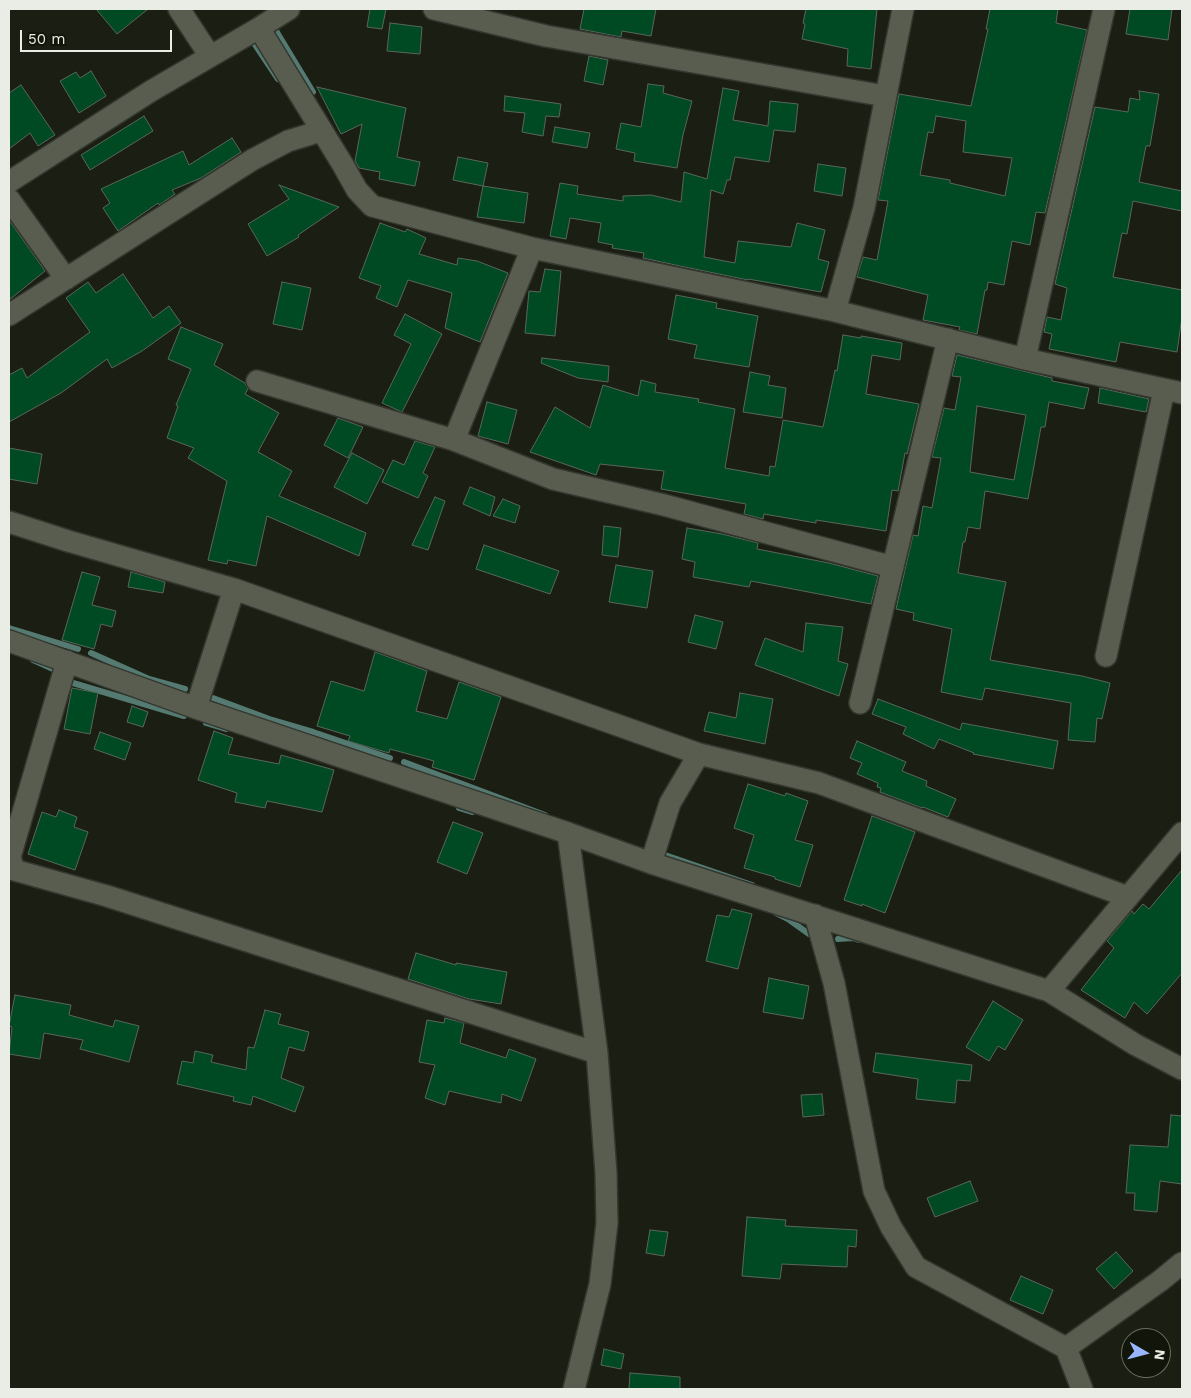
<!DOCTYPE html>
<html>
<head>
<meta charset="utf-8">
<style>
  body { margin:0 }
  #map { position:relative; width:1191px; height:1398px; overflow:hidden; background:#1b1f13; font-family:"Work Sans",sans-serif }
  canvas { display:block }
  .frame { position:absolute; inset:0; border:10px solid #eaede5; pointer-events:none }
  .north { position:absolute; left:1121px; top:1328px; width:50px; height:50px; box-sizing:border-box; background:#12160a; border:1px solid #686c62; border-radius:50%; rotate:98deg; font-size:14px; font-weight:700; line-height:20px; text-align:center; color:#eaede5 }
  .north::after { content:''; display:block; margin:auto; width:18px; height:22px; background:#99b5fd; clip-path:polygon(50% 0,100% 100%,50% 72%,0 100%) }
  .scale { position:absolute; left:20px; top:30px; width:152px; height:22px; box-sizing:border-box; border:2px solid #eaede5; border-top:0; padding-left:6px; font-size:15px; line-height:18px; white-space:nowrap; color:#eaede5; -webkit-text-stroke:4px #12160a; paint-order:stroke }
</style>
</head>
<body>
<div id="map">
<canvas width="1191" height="1398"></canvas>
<div class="frame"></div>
<div class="north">N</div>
<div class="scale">50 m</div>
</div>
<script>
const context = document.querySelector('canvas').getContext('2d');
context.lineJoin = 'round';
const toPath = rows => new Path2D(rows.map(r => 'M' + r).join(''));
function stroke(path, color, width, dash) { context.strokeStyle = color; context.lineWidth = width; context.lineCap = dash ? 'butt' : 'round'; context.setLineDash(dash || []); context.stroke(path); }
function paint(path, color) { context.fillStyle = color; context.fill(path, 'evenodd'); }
stroke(toPath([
  [275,29,313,92],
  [254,43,278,79],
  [9,628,78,649],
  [91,653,149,679,185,689],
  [33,660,55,670,56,675],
  [73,683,184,716],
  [213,698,272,720,313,732,390,758],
  [206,723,226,729],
  [404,762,545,815],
  [459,808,472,812],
  [665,855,752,885],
  [776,913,788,919,809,934],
  [838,939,853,938,859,940]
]), '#547a72', 6);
const building = toPath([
  [96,9,148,9,117,34,96,9],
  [370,9,386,9,382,29,367,27,370,9],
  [584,9,656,9,651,36,622,31,621,37,580,29,584,9],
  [806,9,877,9,871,69,847,66,848,49,802,39,805,24,803,23,806,9],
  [990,9,1058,9,1056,23,1087,30,1045,213,1036,212,1030,245,1012,241,1004,285,988,282,987,290,985,290,977,334,959,330,960,327,923,320,928,295,857,277,863,257,877,260,888,201,878,200,899,94,971,106,988,29,986,29,990,9],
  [936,116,966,121,963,152,1012,158,1005,196,950,183,950,180,920,175,928,132,933,133,936,116],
  [1130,9,1172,9,1168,40,1126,34,1130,9],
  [390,23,422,27,420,54,387,51,390,23],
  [589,56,608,60,603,85,584,81,589,56],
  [91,71,106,96,79,113,60,81,76,72,80,78,91,71],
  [648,84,664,86,663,93,692,101,683,135,677,168,634,161,635,153,616,149,621,123,641,127,648,84],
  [21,85,55,135,38,146,30,133,9,149,9,93,21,85],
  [317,87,406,108,397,157,420,162,415,186,379,179,380,172,359,168,355,161,362,124,341,134,317,87],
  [723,88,739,91,733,120,768,126,770,101,798,104,795,132,774,130,769,162,735,157,730,180,727,180,723,194,711,190,704,257,735,263,738,241,791,247,797,223,825,230,818,259,829,262,821,292,748,279,748,280,680,266,643,258,644,253,612,248,613,245,598,242,601,223,570,218,566,239,550,236,560,183,578,186,577,194,623,201,623,196,651,195,681,202,684,172,707,179,723,88],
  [1139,91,1159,94,1150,146,1146,146,1139,182,1182,191,1182,211,1133,201,1127,234,1122,233,1113,277,1182,290,1182,317,1177,352,1120,342,1116,362,1049,349,1052,334,1044,332,1047,317,1061,320,1067,288,1055,284,1095,107,1128,112,1130,98,1140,100,1139,91],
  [505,96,561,104,559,117,546,116,543,136,522,132,525,113,504,111,505,96],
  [144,116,153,131,90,170,81,155,144,116],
  [555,127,590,133,587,148,552,142,555,127],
  [232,138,241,152,201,178,172,190,175,194,159,205,158,203,118,231,103,208,110,203,101,189,183,151,189,165,232,138],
  [458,157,488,163,483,186,453,180,458,157],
  [818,164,846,168,842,196,814,191,818,164],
  [279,185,339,207,298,235,299,237,267,256,248,224,289,199,279,185],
  [483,186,528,193,524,223,477,217,483,186],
  [9,220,45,271,9,300,9,220],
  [380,223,405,232,407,229,426,238,419,254,457,265,458,258,477,261,508,273,480,342,445,328,452,293,408,280,397,307,376,298,381,286,359,278,380,223],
  [545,269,561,271,555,336,525,333,529,291,540,292,545,269],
  [123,274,153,318,169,306,181,323,142,351,112,368,107,359,61,393,9,422,9,375,22,368,27,378,90,332,66,298,88,282,96,293,123,274],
  [282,282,311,288,302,330,273,324,282,282],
  [676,295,717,303,716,308,758,316,749,367,694,358,697,345,668,339,676,295],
  [405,314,442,334,402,412,382,403,411,344,394,335,405,314],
  [181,327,223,344,214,365,245,383,248,389,245,394,279,413,258,452,292,471,279,496,366,533,359,556,267,516,256,566,228,560,227,564,208,560,227,481,188,458,194,448,167,438,178,406,176,405,191,369,168,359,181,327],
  [843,335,861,338,861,336,902,343,900,360,872,355,866,394,919,404,907,454,905,453,898,491,892,490,886,531,816,520,816,523,764,514,763,519,744,514,746,504,661,489,664,471,600,464,596,475,530,452,555,407,590,428,603,385,638,396,641,380,656,384,655,392,699,399,698,402,735,409,725,468,769,476,770,466,775,467,783,420,823,427,835,370,837,371,843,335],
  [957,355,1052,378,1052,381,1089,388,1084,409,1049,402,1045,427,1041,427,1028,499,985,491,980,529,968,527,965,542,963,542,958,573,1006,582,990,660,1082,676,1110,683,1102,719,1097,718,1095,742,1068,740,1071,703,985,688,982,700,941,692,952,629,913,620,914,613,896,609,913,535,918,536,923,506,932,508,941,458,932,457,944,408,955,410,961,377,952,376,957,355],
  [977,406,1026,415,1014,480,970,472,977,406],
  [542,358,609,366,608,382,578,378,541,363,542,358],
  [750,372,770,376,768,385,786,388,782,418,743,412,750,372],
  [1100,388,1149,399,1146,412,1098,403,1100,388],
  [487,402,517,410,508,444,478,436,487,402],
  [338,418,363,427,348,458,324,445,338,418],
  [415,441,435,447,423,473,428,476,418,498,382,482,393,460,404,465,415,441],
  [9,448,42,454,37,484,9,479,9,448],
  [352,453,384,470,367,504,334,487,352,453],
  [470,487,495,497,490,516,463,504,470,487],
  [435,497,445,501,428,550,412,545,435,497],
  [503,499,520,506,515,523,493,516,503,499],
  [604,526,621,528,618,557,602,555,604,526],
  [687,528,722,534,758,543,757,549,829,563,878,576,871,604,751,581,749,587,693,577,695,562,682,559,687,528],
  [484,545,559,571,550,594,476,569,484,545],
  [616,565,653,571,647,608,609,602,616,565],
  [82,572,100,577,92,605,116,611,112,627,101,624,94,649,62,640,82,572],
  [131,572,165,582,163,593,128,587,131,572],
  [695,615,723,622,716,649,688,642,695,615],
  [806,623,843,627,838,661,848,664,839,696,755,665,765,638,803,652,806,623],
  [375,652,427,671,416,711,447,719,459,682,501,697,474,780,432,767,434,761,390,749,389,753,348,741,350,736,317,726,331,681,364,691,375,652],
  [72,688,98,693,90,734,64,729,72,688],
  [740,693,773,699,765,744,704,731,709,712,736,718,740,693],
  [878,699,960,730,962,723,1058,741,1053,769,973,754,974,753,939,739,934,749,903,734,906,727,872,714,878,699],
  [132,706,148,712,143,727,127,722,132,706],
  [214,731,233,738,228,754,279,764,281,755,334,770,322,812,267,801,265,808,235,802,237,793,198,780,214,731],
  [100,732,131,743,125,760,94,749,100,732],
  [857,741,906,762,902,771,927,781,926,786,956,799,948,817,923,807,922,808,880,792,881,788,877,787,878,783,857,774,862,763,850,758,857,741],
  [748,784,785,796,786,793,808,801,795,840,813,845,800,887,775,879,775,877,744,868,754,835,734,828,748,784],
  [59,810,77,817,74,827,88,832,75,870,28,854,42,812,56,817,59,810],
  [872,816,915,832,885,913,862,904,862,906,844,900,872,816],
  [453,822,483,833,467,874,437,862,453,822],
  [1182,870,1182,973,1147,1014,1134,1002,1125,1018,1081,990,1114,948,1107,941,1132,911,1134,914,1143,904,1149,909,1182,870],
  [732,909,752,914,738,969,706,961,717,915,729,917,732,909],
  [416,953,456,965,456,963,507,972,501,1004,469,999,408,979,416,953],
  [769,978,809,986,803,1019,763,1012,769,978],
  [15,995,71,1005,69,1015,113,1027,115,1020,139,1026,129,1062,80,1049,83,1040,44,1033,40,1059,9,1054,12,1027,9,1026,15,995],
  [993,1001,1023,1020,1005,1050,998,1046,989,1061,966,1047,993,1001],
  [265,1010,281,1014,278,1024,309,1032,304,1051,289,1047,281,1078,304,1087,295,1112,253,1096,251,1105,233,1101,234,1097,177,1084,182,1061,193,1063,195,1051,213,1055,211,1062,246,1070,248,1047,254,1048,265,1010],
  [445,1018,464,1023,460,1043,506,1058,509,1049,536,1059,521,1101,502,1094,501,1103,449,1091,445,1105,425,1098,435,1065,419,1062,427,1020,444,1023,445,1018],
  [876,1053,972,1065,970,1081,957,1080,955,1103,916,1099,918,1079,873,1072,876,1053],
  [822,1094,824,1115,803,1117,801,1095,822,1094],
  [1171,1115,1182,1116,1182,1184,1160,1181,1157,1212,1134,1210,1135,1193,1126,1193,1130,1145,1168,1147,1171,1115],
  [970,1181,978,1201,935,1217,927,1198,970,1181],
  [747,1217,786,1220,785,1226,857,1230,856,1247,848,1246,847,1267,782,1264,780,1279,742,1276,747,1217],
  [650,1230,668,1232,664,1256,646,1253,650,1230],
  [1116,1252,1133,1271,1114,1289,1096,1269,1116,1252],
  [1021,1276,1053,1290,1043,1314,1010,1300,1021,1276],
  [604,1349,624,1354,621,1369,601,1365,604,1349],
  [630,1373,680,1377,680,1389,629,1389,630,1373]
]);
paint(building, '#004a23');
stroke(building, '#59665c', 1);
const minor = toPath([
  [179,9,210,56],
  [434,9,546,36,885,96],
  [259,28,343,165,357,190,372,206,532,248,835,311,1025,359,1182,393],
  [9,182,151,91,259,28,289,9],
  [9,199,66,279],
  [835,311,864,208,903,9],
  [9,315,252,160,288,141,321,131],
  [1025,359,1104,9],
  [257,381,454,440,553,479,664,505,893,567],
  [454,440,532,248],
  [9,522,68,541,234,589,699,754,819,783,1128,897],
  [9,641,196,708,568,833,651,863,1049,991,1182,833],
  [1106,656,1164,390],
  [67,661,10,857,14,870,107,896,597,1053],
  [860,703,948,339],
  [196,708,234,589],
  [568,833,597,1053,606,1173,607,1223,600,1284,574,1389],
  [651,863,670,803,699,754],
  [815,915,834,983,874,1191,891,1227,916,1267,1066,1348,1082,1389],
  [1049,991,1136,1045,1182,1069],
  [1066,1348,1160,1281,1182,1263]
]);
stroke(minor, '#34372f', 24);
stroke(minor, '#585d50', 21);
</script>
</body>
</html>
